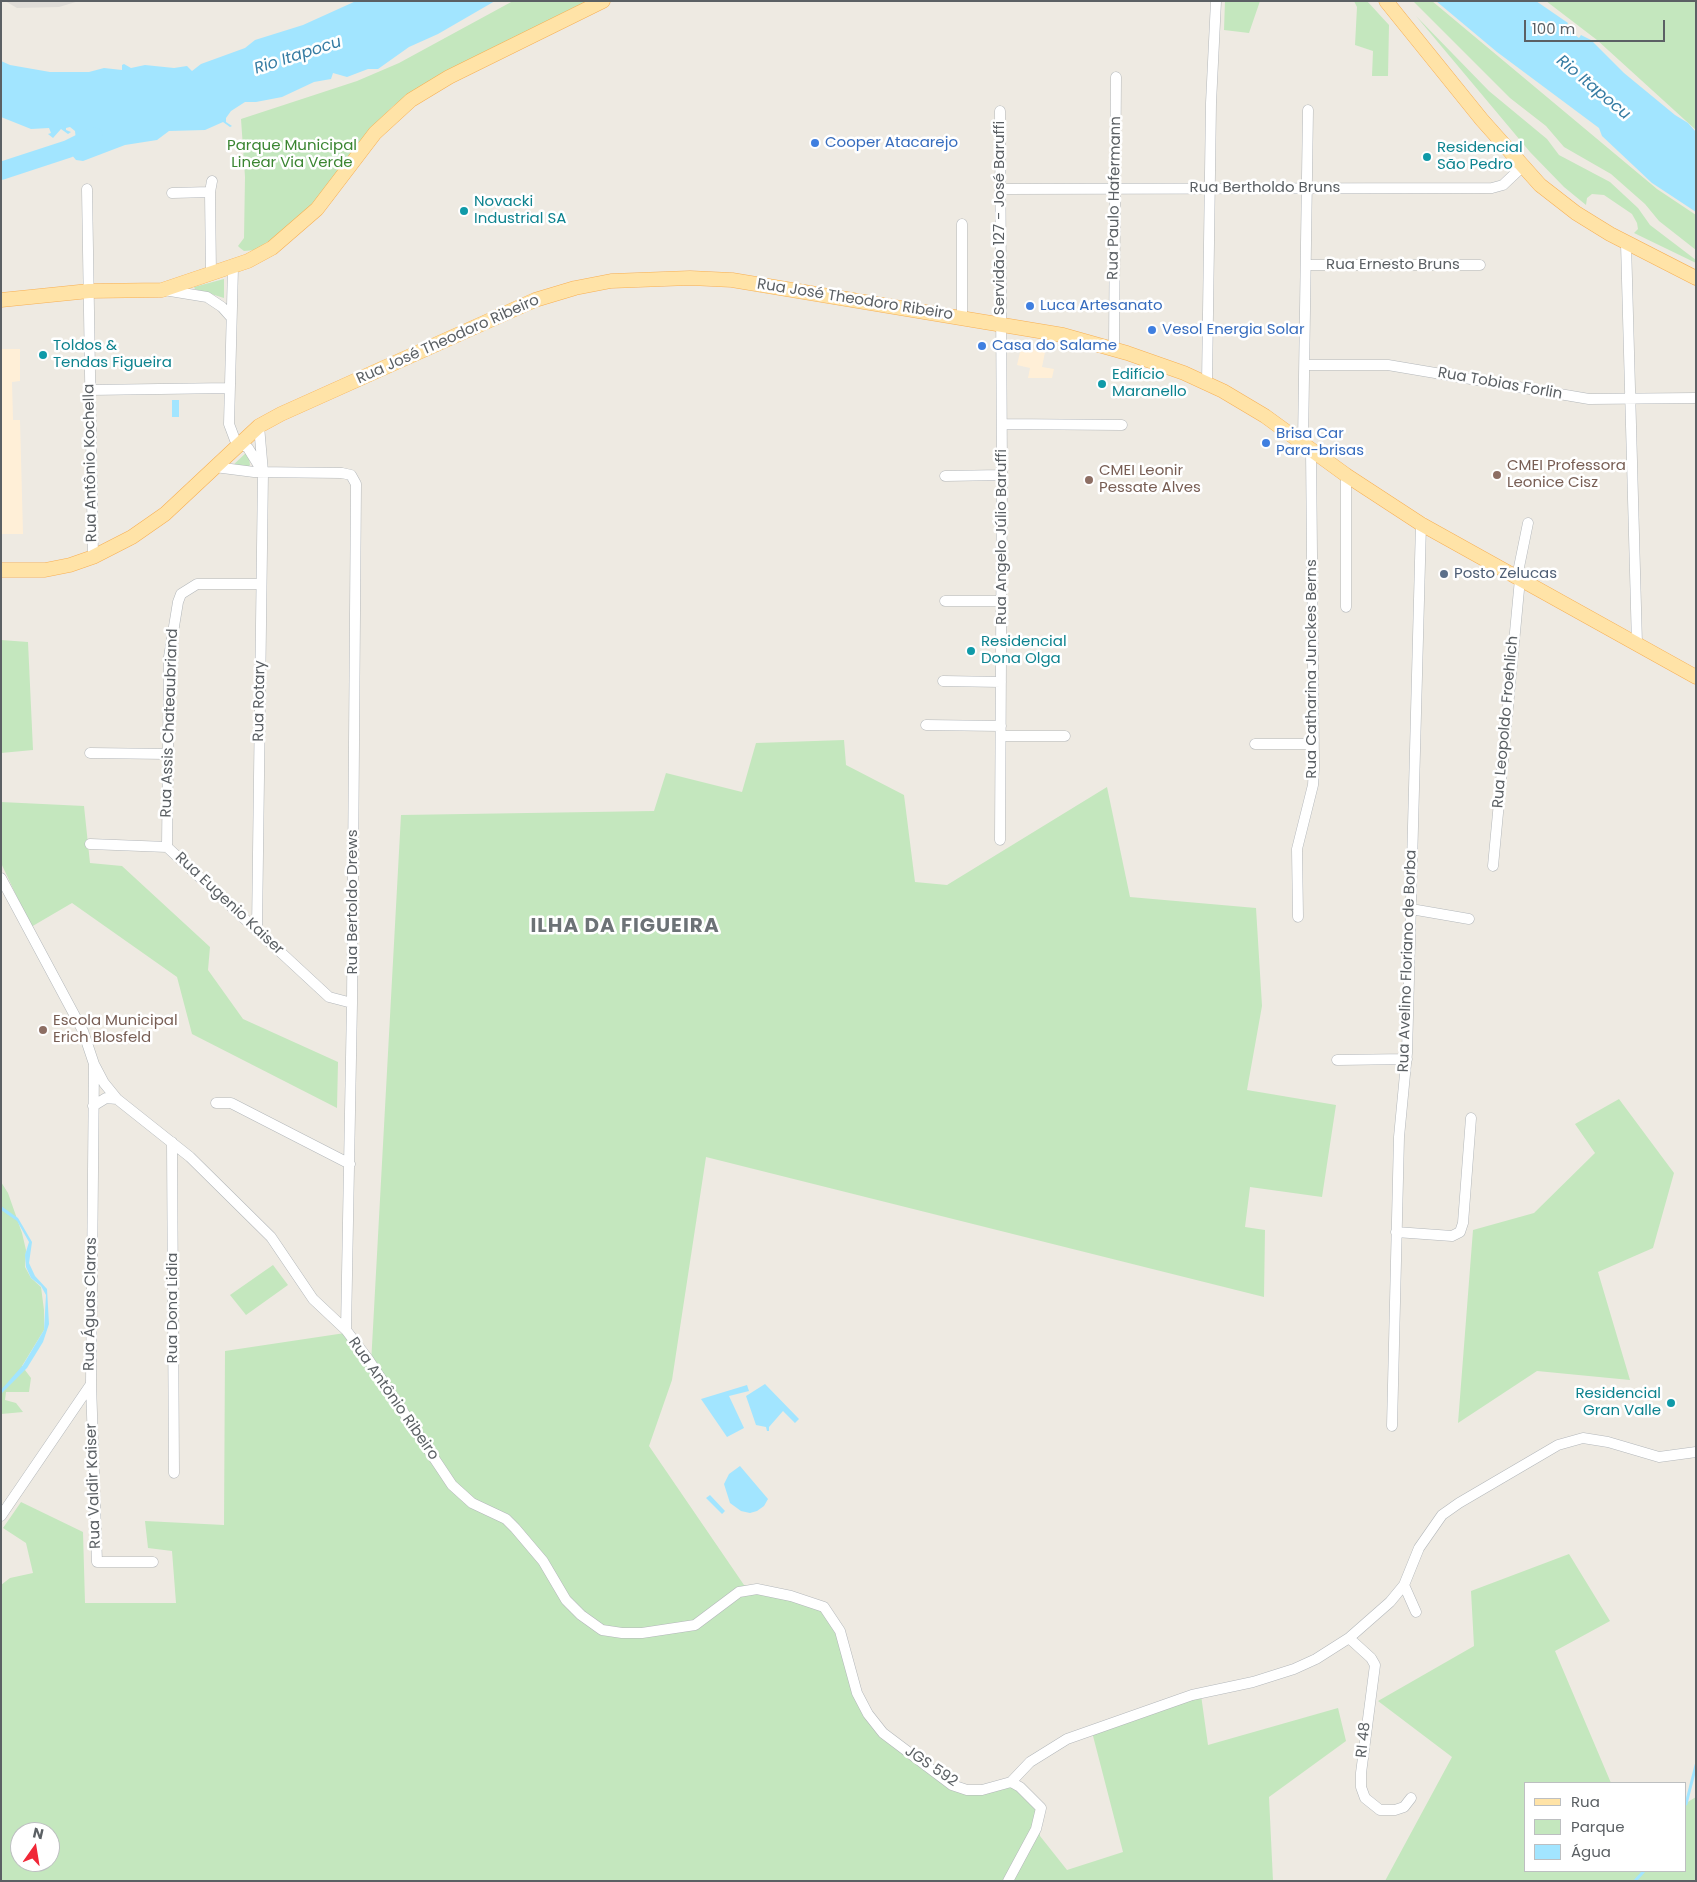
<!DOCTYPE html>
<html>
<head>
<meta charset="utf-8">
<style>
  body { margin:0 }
  #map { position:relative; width:1697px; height:1882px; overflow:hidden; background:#eeeae2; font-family:Poppins,sans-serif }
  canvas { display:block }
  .frame { position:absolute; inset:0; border:2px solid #5b6064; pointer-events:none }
  .legend { position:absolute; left:1524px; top:1782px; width:162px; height:90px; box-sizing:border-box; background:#fff; border:1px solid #bdbfc1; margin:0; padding:6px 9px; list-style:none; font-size:15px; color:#5b6064 }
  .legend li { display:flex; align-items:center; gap:10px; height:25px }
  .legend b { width:25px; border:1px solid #bdbfc1 }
  .north { position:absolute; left:10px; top:1822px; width:50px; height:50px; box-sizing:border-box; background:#fff; border:1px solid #bdbfc1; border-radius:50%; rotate:13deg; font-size:14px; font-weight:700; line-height:20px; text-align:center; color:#5b6064 }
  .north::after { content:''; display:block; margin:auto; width:18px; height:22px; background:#f02737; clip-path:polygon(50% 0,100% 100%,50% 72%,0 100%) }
  .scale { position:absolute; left:1524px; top:20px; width:141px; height:22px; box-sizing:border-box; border:2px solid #5b6064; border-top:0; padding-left:6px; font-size:15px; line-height:18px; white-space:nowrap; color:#5b6064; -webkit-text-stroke:4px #fff; paint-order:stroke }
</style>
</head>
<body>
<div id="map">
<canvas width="1697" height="1882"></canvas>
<div class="frame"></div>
<ul class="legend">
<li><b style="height:6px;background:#ffe3a7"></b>Rua</li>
<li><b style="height:14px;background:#c4e7be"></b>Parque</li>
<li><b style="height:14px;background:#a2e5ff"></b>Água</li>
</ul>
<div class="north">N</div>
<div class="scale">100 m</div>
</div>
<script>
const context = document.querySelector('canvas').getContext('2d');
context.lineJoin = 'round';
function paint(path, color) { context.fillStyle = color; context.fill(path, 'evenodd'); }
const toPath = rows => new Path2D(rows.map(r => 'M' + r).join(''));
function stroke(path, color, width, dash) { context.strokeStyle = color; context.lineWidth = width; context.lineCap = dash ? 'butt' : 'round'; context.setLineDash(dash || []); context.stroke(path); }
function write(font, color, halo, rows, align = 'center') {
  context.font = font + ' Poppins,sans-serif'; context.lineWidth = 5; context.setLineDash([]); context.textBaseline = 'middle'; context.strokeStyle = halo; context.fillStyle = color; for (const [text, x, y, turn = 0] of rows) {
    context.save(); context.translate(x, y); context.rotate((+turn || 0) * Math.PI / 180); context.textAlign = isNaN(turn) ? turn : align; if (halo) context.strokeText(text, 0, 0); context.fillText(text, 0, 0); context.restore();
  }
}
paint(toPath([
  [1021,348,1045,352,1042,367,1054,369,1052,378,1028,378,1030,368,1017,365],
  [1,349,20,349,20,381,12,382,13,420,20,420,23,534,1,534]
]), '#ffefd7');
paint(toPath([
  [5,1,79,1,59,7,17,8]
]), '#dfdcd7');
paint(toPath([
  [513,1,590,1,451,70,410,93,392,107,371,129,313,205,293,224,256,250,244,251,240,248,238,246,244,238,245,177,241,119,357,81,399,63],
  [1225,1,1260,1,1249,33,1224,30],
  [1354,1,1367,1,1389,25,1388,76,1372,76,1373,51,1355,45,1357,7],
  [1413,1,1432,1,1657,189,1696,215,1696,250,1659,221,1645,204,1611,174,1564,147,1546,126,1510,98],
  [1546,1,1696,1,1696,130,1597,40],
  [1416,16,1489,91,1547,139,1559,155,1610,182,1638,208,1650,225,1696,260,1696,263,1634,233,1638,229,1637,223,1632,214,1604,195,1592,194,1587,198,1586,205,1564,187,1530,152],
  [224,279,224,298,195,289,194,287],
  [248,451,250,465,248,467,232,466],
  [1,640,28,642,33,750,1,753],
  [844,740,846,765,904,795,915,882,947,885,1107,787,1130,897,1256,908,1262,1006,1247,1090,1336,1105,1322,1197,1250,1187,1245,1227,1265,1230,1264,1297,706,1157,672,1380,649,1446,744,1585,777,1590,827,1610,878,1733,952,1788,1015,1782,1039,1807,1040,1836,1067,1870,1123,1852,1092,1732,1201,1695,1208,1745,1338,1708,1346,1741,1269,1797,1273,1881,1,1881,1,1585,10,1578,33,1573,26,1543,3,1528,21,1502,83,1532,85,1603,176,1603,172,1551,148,1548,145,1521,224,1525,225,1351,345,1333,371,1364,401,815,654,811,666,773,742,792,756,743],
  [20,1832,50,1832,50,1862,20,1862],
  [1,802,84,806,90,863,122,866,210,947,208,970,243,1019,338,1062,337,1108,192,1034,177,977,72,903,31,927,1,863],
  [1619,1099,1674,1173,1653,1248,1598,1272,1630,1380,1537,1371,1458,1423,1473,1230,1534,1213,1595,1153,1575,1124],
  [1,1182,8,1193,22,1233,26,1250,25,1267,31,1278,41,1287,44,1310,44,1330,22,1366,31,1378,29,1392,6,1392,5,1400,16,1403,23,1412,1,1414],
  [273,1265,288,1285,246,1315,230,1295],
  [1569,1554,1610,1621,1555,1651,1611,1783,1526,1783,1526,1871,1686,1871,1686,1803,1696,1797,1696,1881,1385,1881,1452,1757,1378,1701,1474,1646,1471,1591]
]), '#c4e7be');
paint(toPath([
  [356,1,495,1,438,34,409,47,378,69,368,69,347,77,333,73,331,79,314,82,282,97,256,102,245,102,231,111,226,118,226,122,232,126,230,127,223,122,205,130,169,131,157,140,125,145,83,161,76,160,71,154,76,140,75,131,70,127,66,128,66,130,71,132,68,134,61,129,53,138,48,134,51,133,49,128,31,129,1,117,1,61,10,65,50,72,89,72,104,68,122,70,122,65,124,64,131,68,145,65,174,68,187,66,192,71,201,64,245,48,255,40,303,25],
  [1436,1,1536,1,1568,23,1565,28,1567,32,1570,31,1579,38,1581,35,1591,40,1624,73,1675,115,1688,123,1696,132,1696,212,1652,183,1602,136,1599,128,1497,52],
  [172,400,179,400,179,417,172,417],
  [1,1206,18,1218,32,1242,29,1263,35,1276,47,1289,49,1324,43,1342,27,1368,1,1394,1,1390,23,1365,44,1330,46,1295,41,1286,31,1278,26,1267,25,1255,29,1242,17,1221,1,1210],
  [765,1384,799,1419,795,1423,783,1411,769,1427,769,1431,767,1431,766,1427,756,1425,746,1396],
  [747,1385,749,1391,729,1396,744,1428,727,1437,701,1399],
  [740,1466,768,1499,764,1506,757,1511,750,1513,741,1511,730,1503,724,1484,729,1474],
  [710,1495,725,1511,722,1514,706,1498]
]), '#a2e5ff');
stroke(toPath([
  [1686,1804,1696,1765],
  [1635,1881,1644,1871]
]), '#a2e5ff', 3);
stroke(toPath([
  [1,171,68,149,94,136]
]), '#a2e5ff', 18);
const minor = toPath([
  [87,189,93,557],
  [1000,189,1492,188,1503,185,1522,167],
  [172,193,210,192],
  [1626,243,1637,644],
  [1306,265,1480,265],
  [233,267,229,424,235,440,248,448,261,469],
  [211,274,210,192,212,181],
  [164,290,207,297,222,307,230,316],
  [962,317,962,224],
  [1114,348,1116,77],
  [1305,365,1388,365,1589,399,1696,398],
  [1207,383,1211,103,1216,1],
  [90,390,229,388],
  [1002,424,1122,425],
  [1303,443,1308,110],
  [215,467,254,472,342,473,351,475,356,484,352,1003,346,1330],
  [1346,475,1346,607],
  [945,476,1002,475],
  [1517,577,1528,523],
  [945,601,1001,601],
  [943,681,1001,682],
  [926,725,1001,726],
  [1001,736,1065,736],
  [1255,744,1313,744],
  [90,753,168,754],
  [1000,840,1002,475,1000,111],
  [90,844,167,847,329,997,352,1003],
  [167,847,169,657,178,602,181,594,197,584,261,584],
  [1493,866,1520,579],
  [1,878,83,1031,94,1064,104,1083,117,1099,190,1157,271,1237,313,1299,346,1330,368,1359,452,1485,472,1503,506,1519,515,1528,543,1561,566,1600,581,1615,602,1630,622,1633,642,1633,695,1625,739,1592,757,1589,791,1596,824,1607,840,1631,857,1693,868,1714,883,1733,952,1785,967,1790,982,1790,1011,1782,1030,1762,1067,1739,1192,1695,1253,1682,1294,1669,1316,1659,1349,1638,1390,1602,1404,1585,1419,1548,1442,1515,1459,1503,1558,1445,1583,1438,1608,1442,1659,1457,1696,1452],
  [1411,909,1469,919],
  [1298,917,1297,849,1313,785,1314,768,1311,449],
  [257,929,263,472,259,426],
  [1337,1060,1407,1059],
  [216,1103,231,1103,350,1164],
  [93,1106,106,1098,117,1099],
  [172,1142,174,1473],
  [1396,1232,1452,1236,1460,1232,1463,1223,1471,1118],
  [91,1384,97,1562,153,1562],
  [1392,1426,1399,1137,1407,1053,1421,524],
  [1,1516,91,1384,94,1065],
  [1404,1585,1416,1612],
  [1349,1638,1371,1658,1375,1665,1361,1773,1361,1787,1365,1798,1380,1810,1395,1810,1404,1807,1411,1798],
  [1008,1881,1036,1829,1041,1808,1020,1787,1011,1782]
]);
const major = toPath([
  [1386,1,1482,120,1540,185,1576,213,1610,234,1696,278],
  [1,300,89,291,162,290,248,261,272,248,317,209,375,133,411,100,449,77,603,1],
  [1,570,45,570,70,565,93,557,132,537,165,514,259,426,281,414,535,300,575,288,611,281,690,278,732,280,1063,335,1127,353,1184,373,1223,391,1265,416,1346,475,1421,524,1696,677]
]);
stroke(minor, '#b3b7ba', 11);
stroke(major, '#f7af53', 15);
stroke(minor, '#fff', 10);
stroke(major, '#ffe3a7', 14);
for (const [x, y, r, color] of [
  [815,143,5,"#3f7fe0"],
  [1427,157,5,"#0f9aa8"],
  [464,211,5,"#0f9aa8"],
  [1030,306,5,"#3f7fe0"],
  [1152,330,5,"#3f7fe0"],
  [982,346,5,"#3f7fe0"],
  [43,355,5,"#0f9aa8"],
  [1102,384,5,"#0f9aa8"],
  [1266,443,5,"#3f7fe0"],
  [1497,475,5,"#8d6e63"],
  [1089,480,5,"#8d6e63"],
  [1444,574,5,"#5c6f8a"],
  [971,651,5,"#0f9aa8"],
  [43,1030,5,"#8d6e63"],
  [1671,1403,5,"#0f9aa8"]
]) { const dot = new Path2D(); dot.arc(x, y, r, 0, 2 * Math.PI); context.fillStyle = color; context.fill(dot); stroke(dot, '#fff', 2); }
write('15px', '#366cbe', '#fff', [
  ["Cooper Atacarejo",825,143],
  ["Luca Artesanato",1040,306],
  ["Vesol Energia Solar",1162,330],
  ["Casa do Salame",992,346],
  ["Brisa Car",1276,434],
  ["Para-brisas",1276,451]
], 'left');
write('15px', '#3a8531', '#fff', [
  ["Parque Municipal",292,146],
  ["Linear Via Verde",292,163]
]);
write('15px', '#0d838f', '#fff', [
  ["Residencial",1437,148],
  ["São Pedro",1437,165],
  ["Novacki",474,202],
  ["Industrial SA",474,219],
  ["Toldos &",53,346],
  ["Tendas Figueira",53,363],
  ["Edifício",1112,375],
  ["Maranello",1112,392],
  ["Residencial",981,642],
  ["Dona Olga",981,659],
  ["Residencial",1661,1394,"right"],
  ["Gran Valle",1661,1411,"right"]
], 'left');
write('15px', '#5b6064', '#fff', [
  ["Rua Bertholdo Bruns",1265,188],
  ["Rua Paulo Hafermann",1115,198,-89],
  ["Servidão 127 - José Baruffi",1000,218,-90],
  ["Rua Ernesto Bruns",1393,265],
  ["Rua José Theodoro Ribeiro",855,300,9],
  ["Rua José Theodoro Ribeiro",448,340,-24],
  ["Rua Tobias Forlin",1500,384,10],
  ["Rua Antônio Kochella",91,463,-91],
  ["Rua Angelo Júlio Baruffi",1002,537,-90],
  ["Rua Catharina Junckes Berns",1312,669,-90],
  ["Rua Rotary",260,701,-89],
  ["Rua Leopoldo Froehlich",1506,722,-85],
  ["Rua Assis Chateaubriand",170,723,-88],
  ["Rua Bertoldo Drews",353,902,-90],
  ["Rua Eugenio Kaiser",229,904,43],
  ["Rua Avelino Floriano de Borba",1408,961,-88],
  ["Rua Águas Claras",91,1304,-89],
  ["Rua Dona Lidia",173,1308,-90],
  ["Rua Antônio Ribeiro",393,1399,55],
  ["Rua Valdir Kaiser",94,1486,-92],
  ["RI 48",1364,1740,-84],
  ["JGS 592",931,1767,34]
]);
write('15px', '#785e54', '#fff', [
  ["CMEI Professora",1507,466],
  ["Leonice Cisz",1507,483],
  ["CMEI Leonir",1099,471],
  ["Pessate Alves",1099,488],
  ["Escola Municipal",53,1021],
  ["Erich Blosfeld",53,1038]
], 'left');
write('15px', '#4e5e75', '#fff', [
  ["Posto Zelucas",1454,574]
], 'left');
write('italic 16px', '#367ca3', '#fff', [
  ["Rio Itapocu",298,56,-18],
  ["Rio Itapocu",1593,88,40]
]);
context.letterSpacing = '1px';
write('bold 20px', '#6c7276', '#fff', [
  ["ILHA DA FIGUEIRA",625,927]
]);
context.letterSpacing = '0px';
</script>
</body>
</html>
